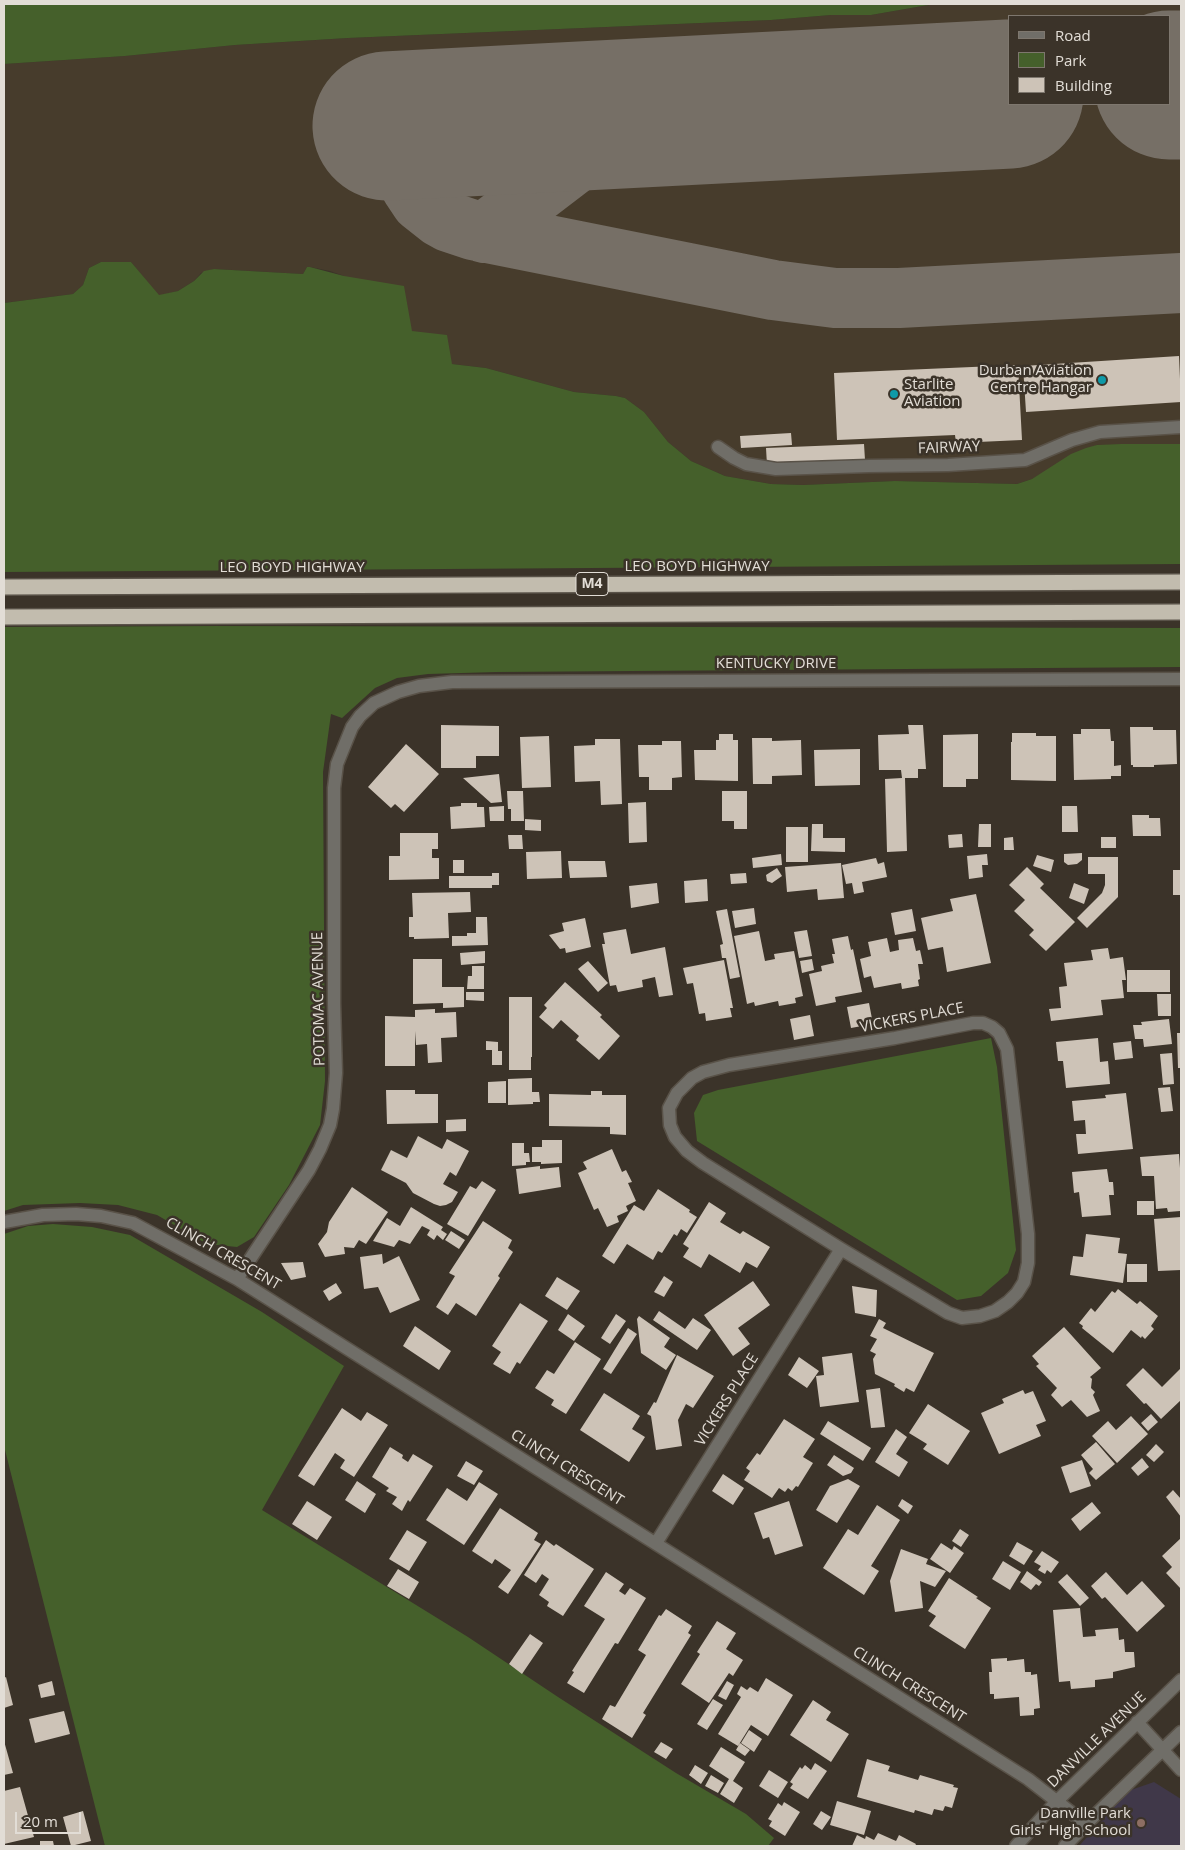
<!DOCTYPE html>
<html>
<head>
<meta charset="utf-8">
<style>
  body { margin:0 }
  #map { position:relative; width:1185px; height:1850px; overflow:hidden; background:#3b3329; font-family:"Open Sans",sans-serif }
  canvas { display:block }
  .frame { position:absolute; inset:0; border:5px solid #e2ddd6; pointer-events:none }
  .legend { position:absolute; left:1008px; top:15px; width:162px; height:90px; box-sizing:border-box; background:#3b3329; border:1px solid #7e776e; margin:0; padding:6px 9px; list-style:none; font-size:15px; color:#e2ddd6 }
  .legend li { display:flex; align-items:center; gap:10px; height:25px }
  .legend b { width:25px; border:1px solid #7e776e }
  .scale { position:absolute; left:15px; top:1812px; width:66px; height:22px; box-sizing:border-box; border:2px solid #e2ddd6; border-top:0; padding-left:6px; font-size:15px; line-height:18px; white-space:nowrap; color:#e2ddd6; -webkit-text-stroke:4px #3b3329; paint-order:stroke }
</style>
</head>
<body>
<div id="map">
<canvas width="1185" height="1850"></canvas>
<div class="frame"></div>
<ul class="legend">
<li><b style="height:6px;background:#706e68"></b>Road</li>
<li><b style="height:14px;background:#45602b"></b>Park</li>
<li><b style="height:14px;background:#cdc3b7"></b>Building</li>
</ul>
<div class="scale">20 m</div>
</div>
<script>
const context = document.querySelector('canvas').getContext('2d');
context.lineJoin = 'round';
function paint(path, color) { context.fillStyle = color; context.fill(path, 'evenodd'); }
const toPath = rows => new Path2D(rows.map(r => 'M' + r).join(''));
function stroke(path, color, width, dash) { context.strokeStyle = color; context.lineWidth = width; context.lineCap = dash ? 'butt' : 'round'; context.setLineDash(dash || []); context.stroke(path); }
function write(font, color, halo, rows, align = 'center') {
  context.font = font + ' "Open Sans",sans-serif'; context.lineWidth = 5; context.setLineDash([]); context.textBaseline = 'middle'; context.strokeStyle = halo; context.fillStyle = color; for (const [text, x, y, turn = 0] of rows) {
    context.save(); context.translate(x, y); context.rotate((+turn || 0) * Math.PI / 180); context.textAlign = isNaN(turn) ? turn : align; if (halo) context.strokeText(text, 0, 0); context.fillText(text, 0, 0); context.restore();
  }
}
paint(toPath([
  [934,4,1181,4,1181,444,1097,445,1032,479,1017,484,895,481,803,485,771,484,725,476,691,461,668,442,644,412,625,398,616,396,574,392,486,368,452,364,344,276,330,271,310,267,307,267,303,274,214,269,201,273,194,281,178,291,159,296,131,262,101,262,89,268,83,285,73,294,4,303,4,64,125,56,235,45,348,38,771,20,831,15,871,15],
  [1009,16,1169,16,1169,104,1009,104]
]), '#473c2c');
paint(toPath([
  [1154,1782,1181,1799,1181,1846,1079,1846,1128,1791]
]), '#403849');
paint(toPath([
  [4,4,934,4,871,15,831,15,771,20,348,38,235,45,125,56,4,64],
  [101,262,131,262,159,295,178,291,194,281,204,271,214,269,303,274,307,267,310,267,344,276,404,286,412,331,447,335,452,364,486,368,574,392,616,396,625,398,644,412,668,442,691,461,725,476,771,484,803,485,895,481,1017,484,1032,479,1071,454,1086,448,1097,445,1121,444,1181,444,1181,564,4,572,4,303,73,294,83,285,89,268],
  [216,626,1181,628,1181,667,496,672,428,674,397,678,375,688,342,718,331,714,323,772,325,1081,320,1125,289,1185,254,1237,237,1247,207,1244,157,1215,118,1205,80,1203,23,1205,4,1211,4,627],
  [991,1038,997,1067,1016,1250,1008,1273,981,1296,957,1300,697,1141,694,1113,703,1095,718,1090],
  [53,1224,92,1227,130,1235,262,1312,344,1366,262,1510,468,1637,558,1697,676,1773,746,1814,774,1838,768,1846,105,1846,4,1446,4,1234,28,1226]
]), '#45602b');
stroke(toPath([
  [403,126,406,174,411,187,421,202,440,217,449,222,473,230,773,290,835,298,899,298,1181,283],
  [484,233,641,113]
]), '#766f66', 60);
stroke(toPath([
  [1169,85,1181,85],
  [387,126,1009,94]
]), '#766f66', 149);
paint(toPath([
  [1179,356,1181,402,1026,412,1023,366],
  [1018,365,1022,440,956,443,955,435,837,440,834,373],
  [791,433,792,445,741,448,740,436],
  [864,444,865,460,767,465,766,448],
  [441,725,499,726,499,756,476,756,476,768,441,768],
  [908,725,923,725,926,769,918,769,918,778,905,778,907,851,887,852,885,779,902,778,901,770,879,770,878,735,909,734],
  [1130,727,1153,727,1153,730,1176,730,1177,764,1154,765,1154,767,1133,767,1133,765,1131,765],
  [1081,729,1110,729,1111,741,1114,741,1114,766,1121,765,1121,776,1111,776,1111,779,1074,780,1073,734,1081,734],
  [1012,733,1036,733,1036,736,1056,736,1056,781,1011,780,1011,742,1012,742],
  [719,734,733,734,733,740,738,740,738,781,695,780,694,750,716,750,716,740,719,740],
  [978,734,978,779,966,779,966,787,943,787,943,735],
  [549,736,551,787,522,788,520,737],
  [752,738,772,738,772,741,801,740,802,775,772,776,772,784,753,784],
  [595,739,620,739,622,804,601,805,600,781,575,782,574,746,595,745],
  [662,741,681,741,682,777,672,778,672,790,649,790,649,777,639,777,638,745,662,745],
  [406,744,439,774,404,812,395,804,391,808,368,787],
  [860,749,860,785,815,786,814,750],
  [499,774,502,802,491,803,463,778],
  [507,791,523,791,524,821,511,821,511,809,508,809],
  [722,791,747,791,747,829,734,829,734,821,722,821],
  [646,802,647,842,629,843,628,803],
  [461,803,477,803,477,807,484,807,485,827,451,829,450,807,461,806],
  [504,806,504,821,490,821,489,807],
  [1062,806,1077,806,1078,832,1062,832],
  [1132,815,1149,815,1149,818,1160,818,1161,836,1133,836],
  [525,819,541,820,541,831,525,830],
  [812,824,823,824,823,838,845,838,845,852,811,851],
  [979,824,991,824,991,847,978,847],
  [786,827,808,827,808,862,786,862],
  [400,833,438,833,438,849,432,849,432,858,439,858,439,879,389,880,389,856,400,856],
  [962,834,963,847,949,848,948,835],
  [508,835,522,835,523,849,509,849],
  [1013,837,1014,850,1004,850,1004,838],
  [1101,837,1116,837,1116,848,1101,848],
  [561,851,562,878,527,879,526,852],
  [1082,853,1082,860,1077,864,1068,865,1064,862,1064,854],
  [781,854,782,865,753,868,752,858],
  [987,854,988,865,982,865,983,877,969,879,967,856],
  [1037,855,1054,860,1051,872,1033,866],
  [1088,857,1118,857,1118,897,1087,928,1077,918,1102,893,1105,885,1105,874,1088,874],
  [876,858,878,864,884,862,887,877,862,882,864,892,854,894,852,883,846,884,842,865],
  [453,860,464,860,464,873,453,873],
  [568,861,605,861,607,877,570,878],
  [841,863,844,898,818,900,817,889,787,892,785,867],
  [1027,867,1044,884,1040,888,1075,922,1046,951,1029,935,1034,930,1014,911,1025,900,1009,885],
  [777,868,782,876,772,883,767,881,766,875],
  [1173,870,1181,870,1181,895,1173,895],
  [492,873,499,873,499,885,492,885,492,888,449,888,449,876,492,876],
  [746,873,747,883,731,884,730,874],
  [707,879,708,901,685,903,684,881],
  [657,883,659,903,631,908,629,886],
  [1074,883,1089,889,1084,904,1069,898],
  [470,892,471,912,448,913,449,938,414,939,414,937,409,937,409,917,413,917,412,893],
  [976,894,991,963,947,972,943,947,928,950,921,918,953,911,950,899],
  [754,908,756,924,735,928,732,911],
  [727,909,740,977,730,979,726,958,722,958,720,945,723,944,716,911],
  [912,909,916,931,895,935,891,913],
  [476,917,487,917,488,945,452,946,452,936,467,936,467,933,476,933],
  [585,918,591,947,566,953,565,948,560,949,549,935,564,931,562,923],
  [626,929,631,954,665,947,673,995,659,997,655,977,642,980,643,987,618,992,616,985,610,986,602,944,605,944,603,933],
  [807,930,812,956,799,958,794,932],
  [759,931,765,961,775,959,774,954,794,951,803,996,795,998,796,1003,779,1006,778,1001,755,1006,754,1002,747,1004,734,936],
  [848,936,851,950,853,949,862,992,835,997,836,1002,816,1006,809,974,822,971,821,966,834,963,832,954,835,954,832,939],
  [887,938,890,952,899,950,898,940,913,938,916,951,920,950,923,964,918,964,920,979,918,980,919,986,902,989,901,983,874,988,871,976,864,978,860,959,871,956,868,942],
  [1108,948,1110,959,1123,957,1126,980,1122,980,1124,998,1101,1000,1103,1015,1051,1021,1049,1009,1061,1008,1059,987,1067,986,1064,963,1093,960,1091,950],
  [485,951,485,963,461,965,460,953],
  [413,959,442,959,442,987,464,987,464,1007,443,1008,443,1003,413,1004],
  [812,959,814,970,802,973,800,961],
  [724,960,733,1008,730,1008,732,1017,706,1021,705,1013,699,1014,693,983,687,984,683,968],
  [588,961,608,983,598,992,578,969],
  [472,966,484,966,484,989,467,989,468,976,472,976],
  [1127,970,1170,970,1170,992,1127,992],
  [565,982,602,1015,600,1017,620,1036,599,1060,576,1040,579,1036,561,1020,553,1029,539,1017,547,1008,544,1005],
  [466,992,484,992,484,1001,466,1000],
  [1157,994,1171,994,1171,1016,1158,1016],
  [509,997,532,997,532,1057,531,1057,531,1070,509,1070],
  [869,1003,873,1024,851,1028,847,1007],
  [435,1009,435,1013,456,1012,457,1037,441,1038,442,1062,428,1063,427,1044,416,1045,415,1031,415,1066,385,1066,385,1016,415,1017,415,1010],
  [810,1015,814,1036,794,1040,790,1019],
  [1169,1019,1172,1044,1144,1047,1143,1039,1135,1039,1133,1025,1142,1025,1141,1022],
  [1177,1033,1181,1033,1181,1068,1178,1068],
  [1098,1038,1100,1062,1108,1061,1110,1084,1066,1088,1063,1061,1058,1061,1056,1042],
  [486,1041,498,1042,498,1051,502,1051,502,1065,492,1065,492,1050,486,1050],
  [1131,1041,1133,1058,1115,1060,1113,1043],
  [1172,1053,1174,1084,1163,1085,1160,1054],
  [532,1078,532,1092,539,1092,540,1102,533,1102,533,1104,508,1105,508,1079],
  [506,1081,506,1103,488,1103,488,1082],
  [1170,1087,1173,1111,1161,1112,1158,1088],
  [386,1090,415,1090,415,1094,438,1094,438,1123,387,1124],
  [591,1091,602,1091,602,1095,626,1095,626,1135,610,1134,610,1127,549,1126,549,1094,591,1095],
  [1126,1093,1133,1149,1078,1154,1076,1134,1086,1134,1085,1120,1074,1121,1072,1101,1106,1098,1105,1095],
  [466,1119,466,1131,446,1132,446,1120],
  [418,1136,442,1149,447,1139,469,1151,456,1176,450,1172,443,1184,458,1192,452,1202,446,1205,440,1206,434,1204,413,1193,406,1183,381,1170,391,1150,407,1158],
  [542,1140,562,1140,562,1163,541,1164,541,1162,532,1162,532,1147,542,1147],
  [512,1143,524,1143,524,1153,529,1153,530,1162,526,1162,526,1165,512,1166],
  [612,1149,622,1172,626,1170,632,1182,628,1183,636,1201,626,1206,628,1211,617,1216,619,1222,607,1227,598,1208,594,1210,578,1173,587,1169,583,1162],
  [1179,1154,1181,1182,1180,1211,1168,1212,1167,1208,1156,1209,1154,1176,1142,1176,1140,1157],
  [540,1166,540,1169,559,1167,561,1187,519,1194,516,1169],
  [1107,1169,1109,1182,1113,1182,1114,1195,1109,1195,1111,1215,1082,1217,1079,1192,1074,1193,1072,1172],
  [482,1181,496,1190,468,1236,447,1224,470,1186,476,1189],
  [352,1187,388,1212,366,1244,359,1240,354,1248,344,1247,345,1254,325,1257,318,1244,327,1232,329,1222],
  [658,1189,690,1210,689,1212,697,1217,687,1233,681,1229,677,1236,674,1234,662,1253,658,1251,653,1260,627,1244,614,1264,602,1256,634,1205,644,1211],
  [1137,1201,1154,1201,1154,1215,1137,1215],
  [709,1202,726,1213,720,1222,740,1234,743,1231,770,1247,757,1268,746,1262,740,1273,709,1254,701,1268,683,1257,689,1248,683,1244],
  [411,1207,443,1227,441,1230,447,1234,443,1240,437,1235,434,1240,427,1235,430,1230,422,1226,410,1244,399,1240,394,1247,373,1241,387,1218,400,1226],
  [1181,1217,1181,1270,1158,1271,1154,1219],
  [483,1221,512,1240,508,1248,513,1252,498,1276,500,1278,476,1316,456,1303,448,1315,436,1307,455,1276,449,1273],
  [451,1231,465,1240,459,1249,445,1240],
  [1086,1234,1120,1238,1118,1253,1127,1254,1123,1283,1070,1275,1073,1256,1083,1257],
  [382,1254,383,1264,399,1256,420,1300,390,1313,378,1287,364,1289,360,1257],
  [303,1262,306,1277,291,1280,281,1263],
  [1127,1264,1147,1264,1147,1282,1127,1282],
  [664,1276,673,1282,664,1297,654,1292],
  [557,1277,580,1291,567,1310,545,1296],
  [753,1281,770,1305,738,1328,750,1344,733,1356,704,1315],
  [336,1283,342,1293,329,1301,323,1291],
  [852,1286,877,1290,876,1317,855,1313],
  [1118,1289,1137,1304,1140,1301,1158,1316,1151,1326,1154,1329,1145,1339,1142,1336,1141,1338,1131,1330,1113,1353,1082,1328,1083,1326,1079,1323,1091,1308,1095,1312,1112,1291,1115,1293],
  [520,1303,548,1321,520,1364,517,1362,510,1374,493,1364,501,1352,492,1346],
  [659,1311,685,1329,693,1318,711,1330,697,1350,653,1320],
  [568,1314,585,1326,574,1341,558,1330],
  [616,1314,626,1321,610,1344,601,1338],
  [639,1316,670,1338,664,1347,676,1355,666,1370,641,1353,637,1319],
  [879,1319,886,1323,883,1328,934,1353,914,1392,906,1388,904,1392,894,1386,895,1384,875,1374,873,1359,876,1354,870,1351,877,1339,870,1336],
  [415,1326,451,1351,439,1370,403,1346],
  [1064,1327,1101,1368,1090,1377,1092,1379,1091,1388,1095,1392,1093,1395,1100,1411,1087,1417,1071,1400,1062,1407,1051,1395,1057,1388,1036,1366,1039,1364,1032,1356],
  [628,1328,637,1334,611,1374,603,1369],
  [575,1342,601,1359,566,1414,551,1405,554,1400,535,1388,547,1370,554,1374],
  [852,1353,859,1402,820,1407,816,1376,824,1375,822,1357],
  [677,1355,714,1376,693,1408,686,1404,678,1420,682,1446,656,1450,651,1416,647,1414,654,1402,656,1403],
  [799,1357,819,1371,807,1388,788,1375],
  [1143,1368,1162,1387,1181,1368,1181,1400,1161,1419,1146,1403,1144,1404,1126,1385],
  [880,1388,885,1427,871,1428,866,1390],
  [1023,1390,1025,1394,1033,1391,1046,1421,1036,1425,1041,1436,999,1454,981,1413,1004,1403,1002,1399],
  [604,1393,640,1416,632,1429,645,1437,629,1462,580,1430],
  [928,1404,970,1431,948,1465,923,1449,927,1444,909,1433],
  [342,1408,361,1421,367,1412,388,1425,354,1477,340,1468,345,1460,335,1453,314,1486,298,1476],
  [1151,1414,1158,1422,1148,1431,1141,1423],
  [1131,1416,1148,1434,1117,1463,1092,1436,1108,1421,1116,1430],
  [784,1419,815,1439,803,1457,813,1463,798,1487,796,1486,792,1491,788,1488,785,1492,779,1488,772,1498,744,1480,750,1471,746,1468,757,1453,760,1455],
  [828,1421,871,1448,863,1461,820,1434],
  [896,1429,907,1437,896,1454,908,1462,899,1477,875,1462],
  [1096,1442,1115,1464,1096,1480,1089,1473,1093,1469,1081,1455],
  [1156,1444,1164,1452,1154,1462,1146,1455],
  [390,1447,403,1455,402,1458,408,1462,413,1454,433,1466,410,1502,408,1500,402,1511,392,1504,397,1497,386,1491,389,1488,372,1477],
  [834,1455,854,1468,851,1473,843,1476,827,1465],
  [1142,1458,1149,1467,1138,1476,1131,1468],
  [1082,1460,1091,1486,1070,1493,1061,1467],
  [466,1461,483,1471,474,1485,457,1476],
  [723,1474,744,1488,733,1505,712,1491],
  [848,1479,860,1486,837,1523,816,1510,830,1486],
  [357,1481,376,1494,365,1513,345,1500],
  [479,1482,498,1494,464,1545,426,1520,447,1488,467,1501],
  [1173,1490,1181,1499,1181,1517,1166,1497],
  [902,1499,913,1506,908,1514,898,1506],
  [307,1501,332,1517,317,1540,292,1524],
  [789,1501,803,1546,775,1555,769,1537,763,1539,754,1513],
  [1092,1502,1101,1513,1080,1531,1071,1519],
  [877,1505,900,1520,871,1566,879,1571,864,1595,823,1568,848,1529,858,1535],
  [500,1508,538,1533,534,1540,541,1544,508,1594,498,1587,511,1570,495,1559,492,1564,472,1551],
  [960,1529,969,1535,961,1547,952,1541],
  [407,1530,427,1542,409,1571,389,1559],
  [1181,1538,1181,1589,1166,1573,1172,1567,1162,1556],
  [546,1540,554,1546,556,1544,594,1569,563,1616,547,1606,549,1602,539,1595,549,1579,542,1574,536,1583,524,1575],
  [1017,1542,1033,1551,1024,1565,1009,1556],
  [941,1543,952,1550,954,1546,964,1553,950,1573,930,1559],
  [901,1549,928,1559,926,1564,946,1571,935,1587,920,1581,923,1608,895,1612,890,1581],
  [1042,1551,1059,1562,1051,1573,1047,1570,1045,1574,1038,1570,1041,1566,1034,1562],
  [1003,1561,1021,1572,1010,1590,992,1579],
  [398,1569,419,1582,409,1599,387,1586],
  [1027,1571,1042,1582,1039,1586,1036,1584,1031,1590,1020,1582],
  [606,1572,624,1584,619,1591,625,1595,630,1588,646,1598,618,1644,615,1643,584,1693,567,1683,574,1672,572,1671,605,1619,584,1606],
  [1106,1572,1127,1595,1142,1581,1165,1606,1137,1632,1105,1597,1102,1599,1091,1586],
  [1067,1574,1089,1598,1080,1606,1058,1582],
  [949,1578,978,1597,976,1598,991,1608,965,1649,929,1626,936,1616,928,1611],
  [1080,1608,1083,1637,1096,1636,1095,1630,1118,1628,1119,1640,1124,1639,1125,1652,1134,1652,1135,1667,1113,1672,1113,1678,1095,1680,1095,1687,1071,1689,1070,1681,1059,1682,1053,1610],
  [666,1609,692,1626,688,1633,691,1635,643,1713,646,1715,632,1738,602,1719,610,1705,615,1707,646,1655,638,1650,659,1615,661,1616],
  [717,1621,736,1633,726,1649,743,1660,733,1676,729,1673,709,1703,681,1684,700,1654,697,1652],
  [530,1634,543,1643,522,1674,509,1664],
  [1007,1658,1007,1661,1024,1659,1025,1672,1031,1672,1031,1675,1037,1674,1040,1708,1034,1709,1034,1715,1020,1716,1019,1697,994,1699,994,1694,990,1694,989,1672,992,1672,991,1659],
  [6,1677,13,1705,4,1708,4,1678],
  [766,1678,793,1695,768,1736,751,1725,738,1746,718,1734,741,1697,737,1694,741,1686,747,1690,750,1687,758,1692],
  [52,1681,55,1695,41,1698,38,1685],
  [727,1681,734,1685,726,1700,718,1696],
  [713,1699,723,1705,707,1730,697,1724],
  [813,1700,831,1712,826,1720,849,1734,831,1762,790,1735],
  [64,1711,70,1734,35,1743,29,1719],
  [749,1730,762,1739,754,1752,741,1743],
  [4,1741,13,1773,4,1775],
  [661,1742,673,1749,666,1759,654,1752],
  [740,1743,750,1750,745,1756,736,1750],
  [721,1747,745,1762,733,1781,743,1788,734,1803,720,1794,729,1779,709,1766],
  [867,1759,890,1766,888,1771,918,1780,920,1775,954,1785,953,1787,958,1788,952,1808,945,1806,943,1811,934,1809,932,1815,915,1810,914,1813,857,1797],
  [815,1763,827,1771,808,1799,790,1788,793,1784,790,1782,800,1767,802,1769,805,1765,811,1770],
  [695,1765,708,1773,701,1784,689,1775],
  [769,1770,788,1782,778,1798,759,1786],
  [711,1775,724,1783,718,1793,705,1786],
  [20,1787,34,1837,4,1844,4,1810,5,1810,4,1791],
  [837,1801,871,1811,864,1835,830,1825],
  [784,1802,800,1812,785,1836,769,1826,772,1821,768,1819,778,1803,782,1806],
  [83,1811,91,1841,71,1846,63,1817],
  [821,1811,831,1817,822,1830,813,1824],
  [878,1833,896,1841,899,1835,916,1844,915,1846,852,1846,857,1835,865,1839,866,1836,874,1840],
  [40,1841,53,1841,54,1846,40,1846]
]), '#cdc3b7');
const minor = toPath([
  [718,447,734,458,746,464,776,469,869,466,948,465,1025,460,1072,440,1100,432,1181,427],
  [973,1023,983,1023,992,1027,999,1033,1007,1049,1028,1234,1028,1263,1024,1282,1017,1293,1008,1302,995,1311,980,1316,962,1318,948,1313,841,1249,703,1163,687,1151,675,1137,670,1125,669,1108,677,1093,692,1078,703,1072,729,1065,895,1038,973,1023],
  [4,1222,43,1215,76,1214,101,1216,133,1223,237,1279,1028,1779,1086,1824],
  [237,1279,309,1170,320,1149,330,1125,333,1109,336,1073,334,1003,334,788,337,764,352,727,360,716,374,703,398,692,419,686,452,682,1181,679],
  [656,1543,841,1249],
  [1137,1722,1181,1770],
  [1016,1846,1057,1801,1181,1680],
  [1065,1846,1086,1824,1181,1732]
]);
const highway = toPath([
  [4,587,1181,582],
  [4,617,1181,612]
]);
stroke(minor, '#595248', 15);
stroke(highway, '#595248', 18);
stroke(minor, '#706e68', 12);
stroke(highway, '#c2bcae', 15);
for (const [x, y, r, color] of [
  [1102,380,5,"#0f9aa8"],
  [894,394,5,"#0f9aa8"],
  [1141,1823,5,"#8d6e63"]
]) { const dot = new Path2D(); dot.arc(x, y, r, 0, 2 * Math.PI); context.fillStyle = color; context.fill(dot); stroke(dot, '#3b3329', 2); }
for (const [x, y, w] of [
  [592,584,32]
]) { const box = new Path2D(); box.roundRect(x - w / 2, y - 11.5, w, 23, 4); context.fillStyle = '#3b3329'; context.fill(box); stroke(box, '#e2ddd6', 1); }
write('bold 14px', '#e2ddd6', null, [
  ["M4",592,584]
]);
write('15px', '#e2ddd6', '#3b3329', [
  ["Durban Aviation",1092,371],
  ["Centre Hangar",1092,388],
  ["Starlite",904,385,"left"],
  ["Aviation",904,402,"left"],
  ["Danville Park",1131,1814],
  ["Girls' High School",1131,1831]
], 'right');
write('15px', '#e2ddd6', '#3b3329', [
  ["FAIRWAY",949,448,-2],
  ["LEO BOYD HIGHWAY",697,567],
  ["LEO BOYD HIGHWAY",292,568],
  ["KENTUCKY DRIVE",776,664],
  ["POTOMAC AVENUE",319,999,-91],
  ["VICKERS PLACE",912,1018,-11],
  ["CLINCH CRESCENT",223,1254,30],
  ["VICKERS PLACE",727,1400,-58],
  ["CLINCH CRESCENT",567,1468,32],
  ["CLINCH CRESCENT",909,1685,32],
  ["DANVILLE AVENUE",1097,1740,-44]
]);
</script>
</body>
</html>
